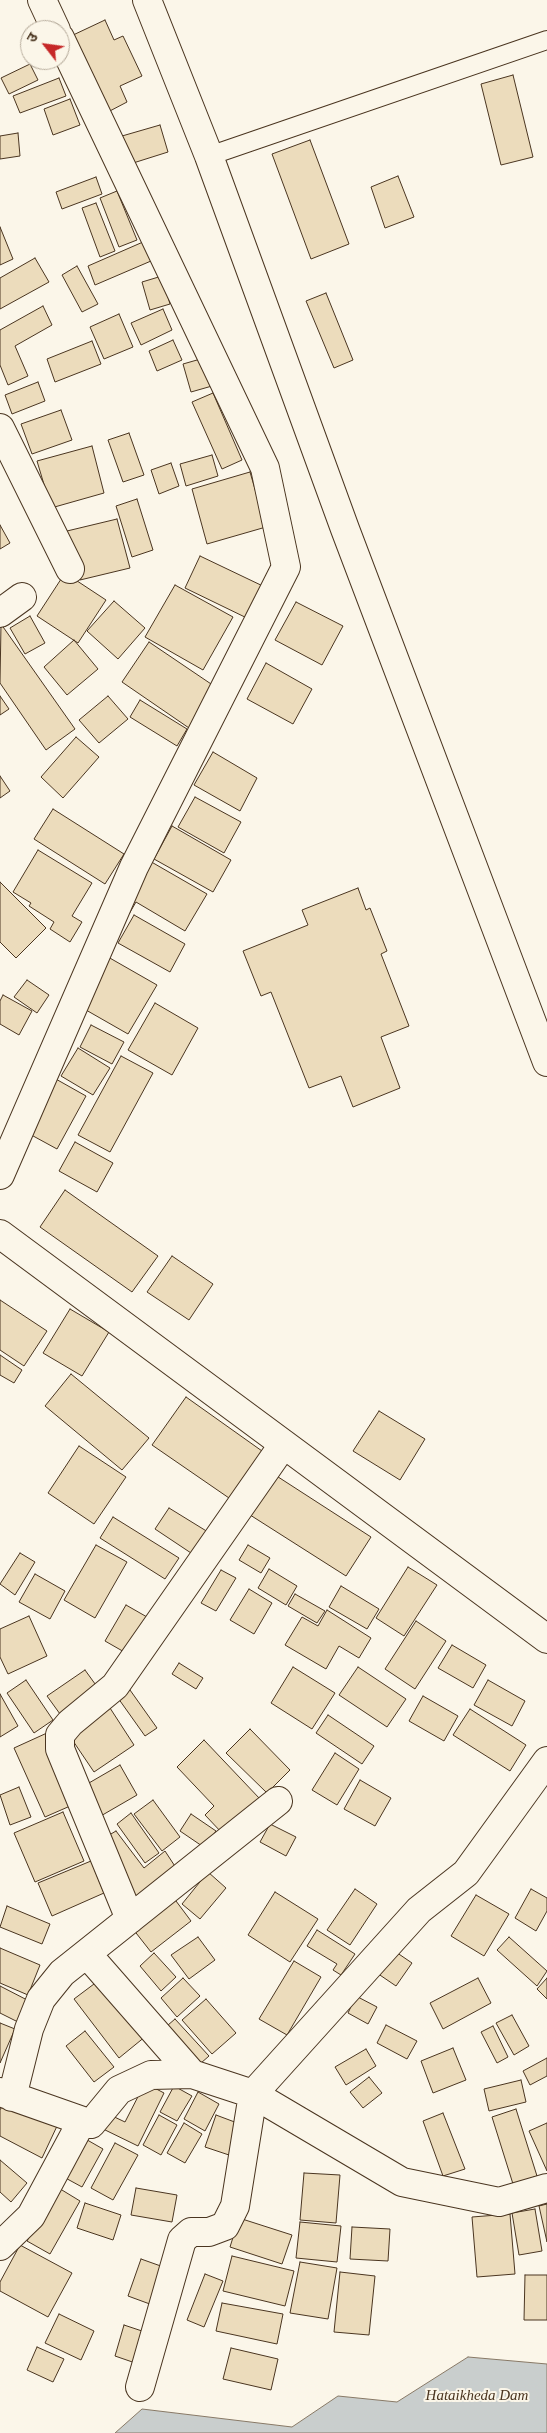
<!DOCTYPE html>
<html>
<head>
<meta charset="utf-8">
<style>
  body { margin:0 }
  #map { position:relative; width:547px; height:2433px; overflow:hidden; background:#fbf6e9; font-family:"Times New Roman","Noto Sans Devanagari",serif }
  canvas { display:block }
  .north { position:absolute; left:20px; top:20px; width:50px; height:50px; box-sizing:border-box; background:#fbf6e9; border:1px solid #b4a999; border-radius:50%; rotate:300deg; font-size:14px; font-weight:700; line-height:20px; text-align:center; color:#4a3520 }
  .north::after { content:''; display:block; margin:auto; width:18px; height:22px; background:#c62828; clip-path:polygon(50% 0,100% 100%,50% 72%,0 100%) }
</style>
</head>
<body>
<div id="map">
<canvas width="547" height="2433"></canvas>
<div class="north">उ</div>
</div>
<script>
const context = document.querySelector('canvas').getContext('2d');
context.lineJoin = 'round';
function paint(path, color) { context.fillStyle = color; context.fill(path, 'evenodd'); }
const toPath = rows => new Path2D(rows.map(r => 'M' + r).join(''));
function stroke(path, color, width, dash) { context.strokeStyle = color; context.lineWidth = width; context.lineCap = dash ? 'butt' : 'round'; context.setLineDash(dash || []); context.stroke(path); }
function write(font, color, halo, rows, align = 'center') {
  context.font = font + ' "Times New Roman",serif'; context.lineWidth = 4; context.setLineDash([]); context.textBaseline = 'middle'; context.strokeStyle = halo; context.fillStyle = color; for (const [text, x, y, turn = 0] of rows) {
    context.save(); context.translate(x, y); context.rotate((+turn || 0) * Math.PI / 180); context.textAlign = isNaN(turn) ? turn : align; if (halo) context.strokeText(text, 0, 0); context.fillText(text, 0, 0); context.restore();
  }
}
const water = toPath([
  [468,2357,547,2364,547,2433,115,2433,142,2409,292,2427,338,2396,397,2402,468,2357]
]);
paint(water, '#c9cecd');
stroke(water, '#887966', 1);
const building = toPath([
  [105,20,114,40,123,36,142,76,120,86,127,102,106,113,71,36,105,20],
  [30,64,38,80,9,94,1,78,30,64],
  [513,75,533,157,501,165,481,84,513,75],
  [59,78,66,96,20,113,13,96,59,78],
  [70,99,80,125,53,135,44,109,70,99],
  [160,125,168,152,130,164,122,136,160,125],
  [18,133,20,156,0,159,0,136,18,133],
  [310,140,349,244,311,259,272,154,310,140],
  [398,176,414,217,385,228,371,187,398,176],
  [96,177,102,194,62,209,56,192,96,177],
  [117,191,137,240,119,247,100,198,117,191],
  [96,203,115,251,100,257,82,208,96,203],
  [0,227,13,259,0,265,0,227],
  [143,242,151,261,95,285,88,266,143,242],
  [35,258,49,282,0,309,0,278,35,258],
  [77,266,98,304,82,312,62,275,77,266],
  [162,276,170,304,150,310,142,282,162,276],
  [326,293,353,360,334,368,306,301,326,293],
  [43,306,52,325,15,346,28,376,8,385,0,365,0,330,43,306],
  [163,309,172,330,141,345,131,323,163,309],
  [119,314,133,347,104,359,90,327,119,314],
  [173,340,182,360,157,371,149,351,173,340],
  [92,341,101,364,55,382,47,359,92,341],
  [204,358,212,386,191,392,183,364,204,358],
  [38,382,45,401,12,414,5,395,38,382],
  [213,393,242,460,222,469,192,402,213,393],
  [61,410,72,440,32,454,21,424,61,410],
  [129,433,144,475,123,482,108,440,129,433],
  [92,446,104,493,51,508,37,461,92,446],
  [212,455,218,476,186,486,180,464,212,455],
  [171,463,179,486,159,494,151,470,171,463],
  [250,472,266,527,207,544,192,489,250,472],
  [137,499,153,550,132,557,116,506,137,499],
  [117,519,130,568,80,580,67,531,117,519],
  [0,525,10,543,0,549,0,525],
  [200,556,267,588,251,620,185,588,200,556],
  [65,573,106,600,78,643,37,616,65,573],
  [175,585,233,617,203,670,145,637,175,585],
  [114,601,145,628,118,659,87,631,114,601],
  [296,602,343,626,322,665,275,640,296,602],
  [30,616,45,643,25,654,10,628,30,616],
  [1,624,75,729,46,750,0,683,1,624],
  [74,640,98,669,67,695,44,667,74,640],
  [149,642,217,688,189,728,122,682,149,642],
  [266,663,312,689,293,724,247,699,266,663],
  [0,696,9,709,0,715,0,696],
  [108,696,128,719,99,743,79,720,108,696],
  [140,700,187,729,177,746,130,717,140,700],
  [76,737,99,757,63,798,41,777,76,737],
  [213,752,257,778,240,811,194,785,213,752],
  [0,776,10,791,0,798,0,776],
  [195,797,241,822,224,853,178,827,195,797],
  [53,809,124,854,105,884,34,839,53,809],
  [172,826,231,860,213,892,154,859,172,826],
  [38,850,92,883,72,916,82,922,70,942,50,929,54,922,29,906,31,903,13,892,38,850],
  [148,860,207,894,185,931,136,902,129,914,120,909,148,860],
  [0,882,46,928,16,958,0,942,0,882],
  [358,888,366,910,370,908,387,951,381,954,409,1026,381,1037,400,1088,353,1107,341,1076,309,1088,271,992,261,996,243,951,308,925,302,910,358,888],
  [134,915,185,944,170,972,118,943,134,915],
  [108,957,157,985,128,1034,79,1006,108,957],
  [27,980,49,995,37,1013,14,997,27,980],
  [3,995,32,1011,19,1035,0,1024,0,1001,3,995],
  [155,1003,198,1028,172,1075,128,1050,155,1003],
  [91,1025,124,1042,112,1064,80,1047,91,1025],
  [78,1048,110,1068,93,1095,61,1076,78,1048],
  [121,1056,153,1073,110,1152,78,1135,121,1056],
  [54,1078,86,1096,57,1149,24,1131,54,1078],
  [75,1142,113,1163,97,1192,59,1171,75,1142],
  [65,1190,158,1256,132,1292,40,1227,65,1190],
  [172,1256,213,1284,189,1320,147,1292,172,1256],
  [0,1300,47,1331,24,1366,0,1350,0,1300],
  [70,1309,109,1332,82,1376,43,1353,70,1309],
  [0,1355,22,1370,14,1383,0,1375,0,1355],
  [71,1374,149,1438,122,1470,45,1406,71,1374],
  [186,1397,262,1451,229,1498,152,1445,186,1397],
  [379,1411,425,1439,400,1480,353,1451,379,1411],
  [79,1446,126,1477,94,1524,48,1493,79,1446],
  [272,1473,371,1537,346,1576,247,1513,272,1473],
  [169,1508,208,1532,194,1555,155,1529,169,1508],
  [113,1517,179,1558,165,1579,100,1538,113,1517],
  [96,1545,127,1562,95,1618,64,1600,96,1545],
  [248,1545,270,1558,261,1573,239,1560,248,1545],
  [20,1553,35,1562,15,1595,0,1584,20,1553],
  [408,1567,437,1585,404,1636,376,1618,408,1567],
  [269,1569,297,1586,286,1605,258,1588,269,1569],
  [221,1570,236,1578,216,1611,201,1603,221,1570],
  [35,1574,65,1591,50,1619,19,1602,35,1574],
  [341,1586,379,1609,367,1629,329,1607,341,1586],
  [249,1589,272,1603,254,1634,230,1620,249,1589],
  [295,1594,325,1611,317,1623,288,1606,295,1594],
  [126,1605,147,1617,126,1653,105,1641,126,1605],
  [327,1610,371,1638,359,1658,339,1646,326,1669,285,1645,302,1617,318,1626,327,1610],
  [29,1616,47,1656,8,1674,0,1657,0,1629,29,1616],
  [416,1621,446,1641,415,1689,385,1669,416,1621],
  [452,1645,486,1665,473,1688,438,1668,452,1645],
  [179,1663,203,1678,196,1689,172,1674,179,1663],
  [293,1667,335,1693,312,1729,271,1703,293,1667],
  [358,1667,406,1699,387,1727,339,1695,358,1667],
  [85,1670,98,1688,60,1714,47,1696,85,1670],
  [26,1680,53,1720,34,1733,7,1693,26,1680],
  [488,1680,525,1701,512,1726,474,1705,488,1680],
  [130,1690,157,1728,145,1736,118,1698,130,1690],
  [0,1694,18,1726,0,1737,0,1694],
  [423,1696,458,1716,444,1741,409,1721,423,1696],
  [110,1708,134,1745,94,1772,69,1735,110,1708],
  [470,1709,526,1745,510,1771,453,1735,470,1709],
  [328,1715,374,1746,362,1764,316,1733,328,1715],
  [250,1729,290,1770,267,1793,226,1753,250,1729],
  [47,1733,77,1803,45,1817,14,1748,47,1733],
  [204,1740,260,1799,223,1834,205,1815,214,1806,177,1767,204,1740],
  [335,1753,359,1769,337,1805,312,1790,335,1753],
  [120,1765,137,1795,99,1817,82,1787,120,1765],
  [360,1780,391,1798,375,1826,344,1809,360,1780],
  [19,1787,31,1817,10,1825,0,1795,19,1787],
  [153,1800,180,1837,162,1851,134,1814,153,1800],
  [63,1812,84,1861,35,1882,14,1833,63,1812],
  [131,1813,159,1853,145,1863,117,1824,131,1813],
  [191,1814,216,1831,205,1848,180,1831,191,1814],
  [270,1824,296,1837,286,1856,260,1842,270,1824],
  [116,1831,144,1868,165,1851,182,1877,139,1905,99,1841,116,1831],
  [91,1861,104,1893,52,1916,38,1883,91,1861],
  [208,1872,226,1888,200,1919,182,1904,208,1872],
  [355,1889,377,1904,350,1945,327,1930,355,1889],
  [531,1889,547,1898,547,1911,536,1931,515,1918,531,1889],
  [275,1892,318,1919,290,1962,248,1935,275,1892],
  [170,1893,191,1921,151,1952,129,1924,170,1893],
  [476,1895,509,1914,484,1956,451,1936,476,1895],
  [7,1906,50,1924,42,1944,0,1927,7,1906],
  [317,1930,355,1954,341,1975,333,1970,337,1964,307,1946,317,1930],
  [198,1937,215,1960,189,1979,171,1955,198,1937],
  [509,1937,547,1971,537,1986,497,1950,509,1937],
  [0,1948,40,1965,28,1995,0,1983,0,1948],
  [390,1948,412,1963,396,1986,374,1971,390,1948],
  [154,1953,176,1977,161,1991,140,1966,154,1953],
  [294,1961,321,1977,287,2035,259,2019,294,1961],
  [102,1978,146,2036,119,2058,74,1999,102,1978],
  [183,1978,200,1996,177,2017,161,1998,183,1978],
  [478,1978,491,2003,443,2029,430,2003,478,1978],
  [547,1978,547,1999,537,1989,547,1978],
  [0,1986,31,2002,20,2023,0,2013,0,1986],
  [356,1996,377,2007,368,2024,348,2013,356,1996],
  [206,1999,236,2033,212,2054,182,2020,206,1999],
  [512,2015,529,2046,514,2055,496,2023,512,2015],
  [175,2019,209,2056,193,2070,160,2032,175,2019],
  [0,2023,15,2029,0,2063,0,2023],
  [386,2025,417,2041,407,2059,377,2043,386,2025],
  [493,2026,508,2057,497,2063,481,2032,493,2026],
  [85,2031,114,2067,94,2082,66,2046,85,2031],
  [453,2048,466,2080,433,2093,421,2061,453,2048],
  [366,2049,376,2066,346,2085,335,2067,366,2049],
  [547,2058,547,2076,530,2085,523,2071,547,2058],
  [369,2077,382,2093,363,2108,350,2092,369,2077],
  [521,2080,526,2102,489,2111,484,2089,521,2080],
  [145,2083,164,2093,138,2146,99,2127,106,2113,125,2122,145,2083],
  [174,2086,192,2096,177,2121,160,2112,174,2086],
  [198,2092,219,2104,205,2131,184,2119,198,2092],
  [6,2098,58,2124,42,2158,0,2136,0,2110,6,2098],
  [516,2109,537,2176,513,2184,492,2117,516,2109],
  [443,2113,465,2169,443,2176,423,2121,443,2113],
  [159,2115,177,2125,161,2155,143,2145,159,2115],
  [216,2115,240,2124,229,2155,205,2147,216,2115],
  [184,2123,202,2134,185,2163,167,2153,184,2123],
  [547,2123,547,2171,529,2131,547,2123],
  [82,2137,103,2149,82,2187,60,2175,82,2137],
  [115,2143,138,2155,113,2200,91,2188,115,2143],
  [0,2160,27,2183,11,2202,0,2192,0,2160],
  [304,2173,340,2175,336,2223,300,2220,304,2173],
  [57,2187,80,2201,50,2254,27,2241,57,2187],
  [136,2188,177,2195,172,2222,131,2215,136,2188],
  [85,2203,121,2215,113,2240,77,2228,85,2203],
  [547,2204,547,2242,539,2206,547,2204],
  [535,2209,542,2251,519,2255,512,2213,535,2209],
  [510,2214,515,2274,477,2277,472,2217,510,2214],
  [239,2218,292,2235,282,2264,230,2247,239,2218],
  [300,2222,341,2226,337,2262,296,2258,300,2222],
  [352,2227,390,2229,388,2261,350,2259,352,2227],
  [20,2245,72,2273,48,2317,0,2291,0,2282,20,2245],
  [232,2256,294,2271,285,2306,223,2291,232,2256],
  [141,2259,172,2270,158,2307,128,2296,141,2259],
  [300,2262,337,2268,328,2319,290,2313,300,2262],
  [340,2272,375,2276,369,2335,334,2332,340,2272],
  [205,2274,223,2281,204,2327,187,2320,205,2274],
  [525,2275,547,2275,547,2320,524,2320,525,2275],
  [222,2303,283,2314,277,2344,216,2331,222,2303],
  [59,2314,94,2331,81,2360,45,2343,59,2314],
  [124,2325,154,2335,144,2366,115,2356,124,2325],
  [37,2347,64,2359,53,2382,27,2370,37,2347],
  [231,2348,278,2359,271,2390,223,2379,231,2348]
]);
paint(building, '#ecdcbc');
stroke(building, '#4a3520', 1);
const lane = toPath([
  [209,156,547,40]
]);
const street = toPath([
  [42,0,56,30],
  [0,428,70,569],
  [0,613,22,597],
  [0,1175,134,867,286,567,265,468,60,38],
  [0,1234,547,1639],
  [130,1919,60,1749,60,1735,70,1723,115,1686,283,1445],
  [87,1954,192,2074],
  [0,2092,91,2124,119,2090,151,2075,192,2074,253,2094,402,2182,499,2202,547,2188],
  [12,2097,29,2029,41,1999,62,1973,278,1801],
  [0,2246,31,2216,82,2121],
  [140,2387,182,2240,191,2232,209,2232,225,2226,235,2206,253,2094,419,1910,466,1873,547,1761]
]);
const secondary = toPath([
  [147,0,209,156,345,529,547,1062]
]);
stroke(lane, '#4a3520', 20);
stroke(street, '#4a3520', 30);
stroke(secondary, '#4a3520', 30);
stroke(lane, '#fbf6e9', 18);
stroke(street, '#fbf6e9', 28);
stroke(secondary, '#fbf6e9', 28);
write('italic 15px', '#4a3520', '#fbf6e9', [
  ["Hataikheda Dam",477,2396]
]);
</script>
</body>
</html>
